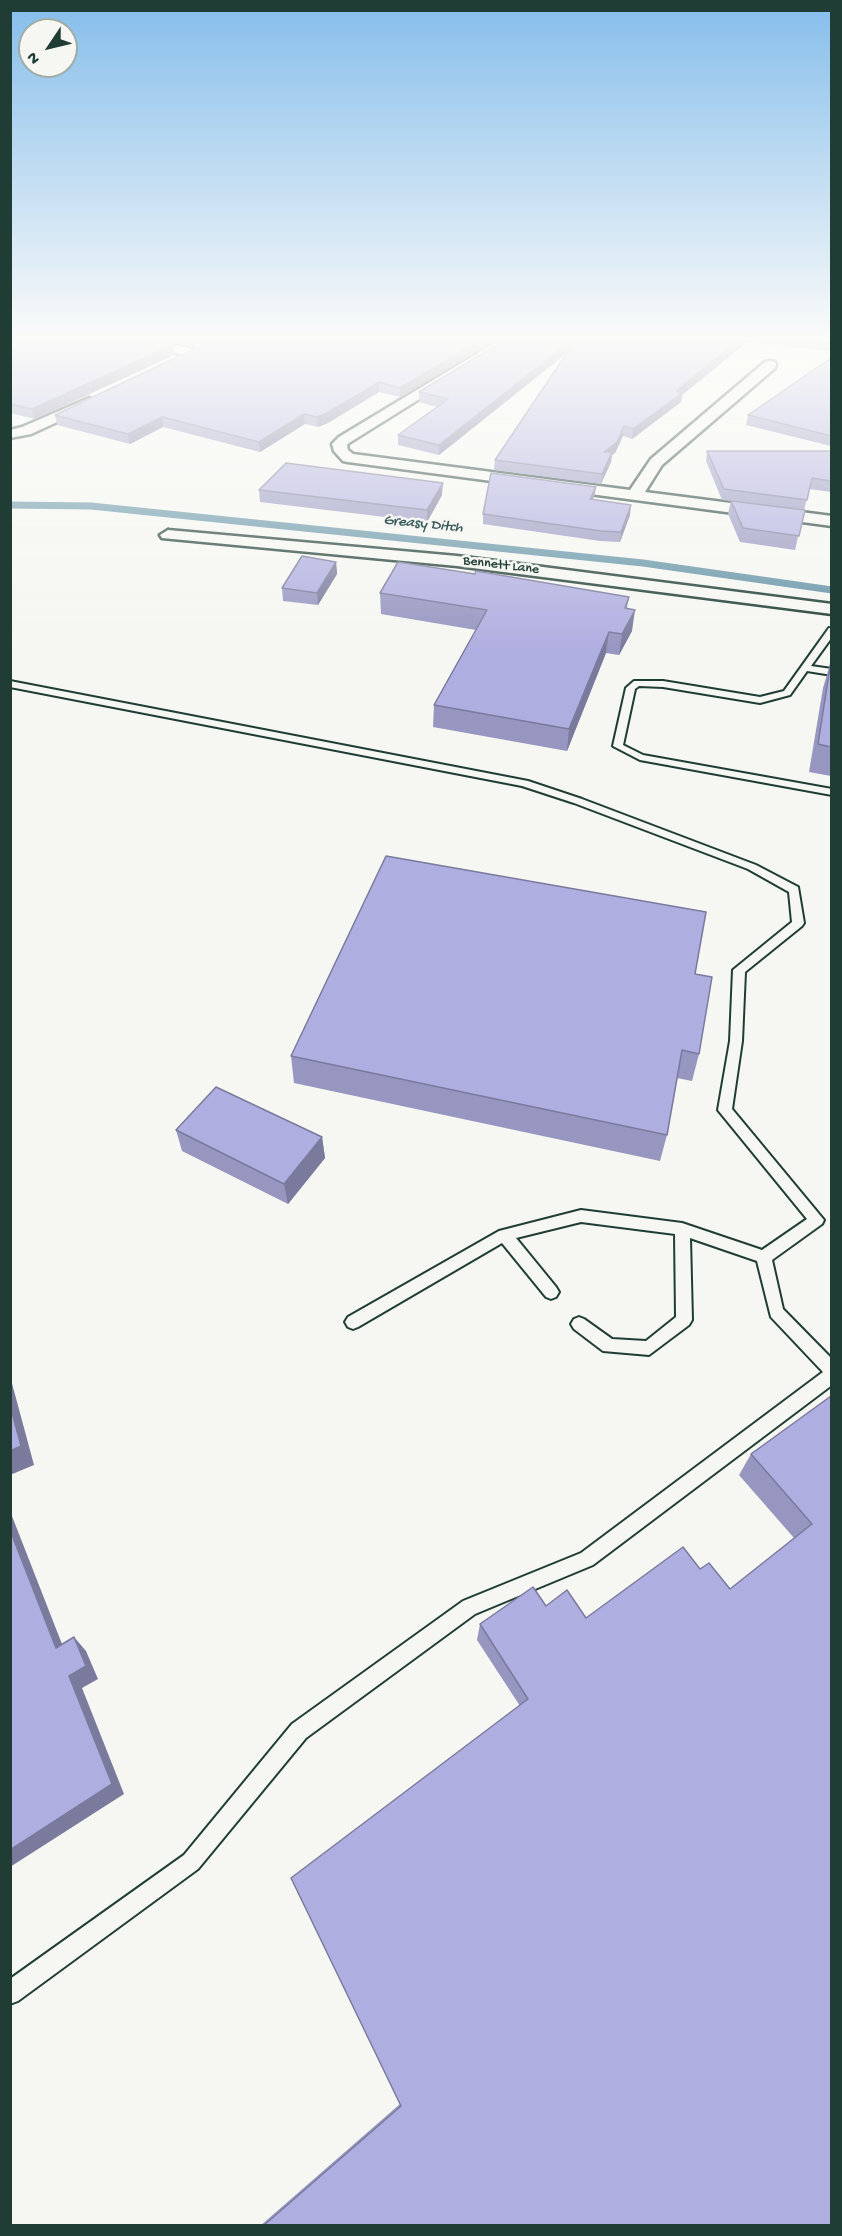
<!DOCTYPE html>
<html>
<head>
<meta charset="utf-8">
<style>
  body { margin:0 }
  #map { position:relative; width:842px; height:2236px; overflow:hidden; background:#f6f6f2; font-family:"Gochi Hand",sans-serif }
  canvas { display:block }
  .frame { position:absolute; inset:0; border:12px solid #1f3d34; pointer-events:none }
  .north { position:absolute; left:18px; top:18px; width:60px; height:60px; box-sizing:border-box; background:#f6f6f2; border:2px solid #a0aca6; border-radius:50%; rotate:235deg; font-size:16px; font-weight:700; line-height:24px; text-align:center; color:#1f3d34 }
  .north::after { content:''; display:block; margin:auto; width:21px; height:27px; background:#1f3d34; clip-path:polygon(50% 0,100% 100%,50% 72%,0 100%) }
</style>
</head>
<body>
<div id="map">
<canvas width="842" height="2236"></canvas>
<div class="frame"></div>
<div class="north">N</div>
</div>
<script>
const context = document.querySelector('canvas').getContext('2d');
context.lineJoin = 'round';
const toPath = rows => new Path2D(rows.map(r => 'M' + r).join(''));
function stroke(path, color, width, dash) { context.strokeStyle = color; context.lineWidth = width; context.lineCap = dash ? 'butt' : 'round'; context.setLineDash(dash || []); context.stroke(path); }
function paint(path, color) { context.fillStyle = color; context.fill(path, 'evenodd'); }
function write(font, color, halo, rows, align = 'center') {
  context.font = font + ' "Gochi Hand",sans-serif'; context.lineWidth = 5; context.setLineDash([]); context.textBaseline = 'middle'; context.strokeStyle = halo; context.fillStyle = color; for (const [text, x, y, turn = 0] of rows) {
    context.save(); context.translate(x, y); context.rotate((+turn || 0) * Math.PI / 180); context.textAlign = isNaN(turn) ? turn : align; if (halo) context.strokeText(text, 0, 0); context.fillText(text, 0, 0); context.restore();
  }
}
stroke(toPath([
  [10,505,91,506,643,563,832,590]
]), '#6392a5', 7);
const lane = toPath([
  [829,628,832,628,832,637,811,666,832,669,832,675,807,671,790,695,760,703,663,687,639,686,635,689,623,745,643,755,832,789,832,795,640,760,613,746,626,688,634,681,663,681,760,697,784,691,829,628],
  [10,681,528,781,582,799,756,865,798,887,804,923,802,926,745,972,742,1041,732,1109,824,1220,822,1224,772,1260,783,1309,832,1359,832,1385,593,1565,475,1614,306,1738,198,1869,18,2001,10,2004,10,1979,184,1855,292,1724,463,1601,581,1553,823,1372,771,1317,757,1261,690,1238,692,1320,689,1325,649,1355,603,1351,574,1329,571,1324,574,1319,579,1317,584,1319,612,1339,646,1341,676,1317,675,1234,581,1222,516,1238,556,1287,559,1292,556,1297,551,1299,546,1297,502,1243,358,1327,353,1329,348,1327,345,1322,348,1317,499,1231,581,1210,682,1223,762,1250,807,1219,718,1110,730,1041,733,970,792,922,789,892,748,869,574,803,522,786,10,687,10,681]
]);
const street = toPath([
  [121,338,142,338,198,350,199,353,193,357,123,341,121,338],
  [503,338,517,338,349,443,347,445,348,450,353,454,630,490,651,459,765,362,770,361,775,362,776,365,775,368,662,465,645,492,832,516,832,526,348,462,343,461,334,451,332,444,339,437,503,338],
  [89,398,96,402,94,405,31,434,10,438,10,430,22,427,89,398],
  [168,530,457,556,832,604,832,614,457,566,162,538,160,535,168,530]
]);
stroke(lane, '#1f3d34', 4);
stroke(street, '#1f3d34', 5);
paint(lane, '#f6f6f2');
paint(street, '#f6f6f2');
paint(toPath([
  [10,338,174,355,35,419,10,413],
  [151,338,211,338,192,347],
  [217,338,499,338,400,397,379,392,328,423,318,427,305,424,260,452,163,427,130,444,57,425,55,415],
  [508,338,831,338,831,351,747,342,682,395,681,402,632,439,623,436,615,453,612,455,611,462,601,484,494,470,495,460,567,353,439,455,398,445,398,435,437,407,419,402,419,392],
  [831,358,831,446,746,425,748,415],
  [707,451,831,451,831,492,809,489,795,550,740,542,728,514,731,501,722,500,706,461],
  [596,487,594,497,593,500,630,515,620,542,600,541,483,524,483,514],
  [259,490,442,495,427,522,260,502],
  [336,562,337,574,318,605,283,601,282,588],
  [380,593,629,597,627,608,632,631,619,655,606,653,567,751,433,727,434,705,476,630,381,614],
  [831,661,831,776,809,772,823,688],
  [695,974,699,1054,692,1081,677,1078,667,1135,660,1161,294,1083,291,1056],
  [176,1130,322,1137,325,1158,288,1204,182,1151],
  [831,1396,831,2226,260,2226,400,2104,520,1706,477,1640,480,1624,546,1606,586,1618,700,1569,730,1589,794,1538,739,1475,751,1454]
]), '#9696c1');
paint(toPath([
  [191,338,211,338,192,347],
  [484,338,499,338,400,397,400,388],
  [575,338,579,338,578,344,439,455,439,445],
  [742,338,748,338,747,342,682,395,681,402,632,439,633,429,676,391],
  [173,345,174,355,35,419,32,409],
  [379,382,379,392,328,423,318,427,317,417],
  [304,414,305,424,260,452,259,442],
  [162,417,163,427,130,444,128,434],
  [624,426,623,436,615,453,612,455,611,462,601,484,604,452],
  [443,483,442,495,427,522,427,510],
  [596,487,594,497,588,509,590,499],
  [631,505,630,515,620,542,621,532],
  [336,562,337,574,318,605,317,593],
  [635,610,632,631,619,655,622,634],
  [609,632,606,653,567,751,569,729],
  [322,1137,325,1158,288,1204,284,1184],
  [10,1376,34,1465,10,1475],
  [10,1511,69,1662,56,1648,10,1530],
  [74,1637,86,1651,98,1679,82,1688,124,1794,10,1867,10,1850]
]), '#7a7a9d');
const building = toPath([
  [10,338,137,338,173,345,32,409,10,404,10,338],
  [217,338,484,338,400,388,379,382,327,413,317,417,304,414,259,442,162,417,128,434,55,415,217,338],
  [508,338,575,338,439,445,398,435,448,399,419,392,508,338],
  [577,338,742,338,676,391,682,393,633,429,624,426,617,442,604,452,612,452,602,474,495,460,577,338],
  [796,338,831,338,831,342,796,338],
  [831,358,831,436,748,415,831,358],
  [707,451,831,451,831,481,812,478,807,500,724,489,707,451],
  [286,463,443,483,427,510,259,490,286,463],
  [491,473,596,487,590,499,631,505,621,532,601,531,483,514,491,473],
  [731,501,805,510,799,536,743,528,731,501],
  [302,556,336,562,317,593,282,588,302,556],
  [398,562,475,574,476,571,629,597,625,608,635,610,622,634,609,632,569,729,434,705,487,610,380,593,398,562],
  [831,661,831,747,818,744,831,661],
  [386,856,706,912,695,974,712,977,699,1054,682,1050,667,1135,291,1056,386,856],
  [216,1087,322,1137,284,1184,176,1130,216,1087],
  [831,1396,831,2226,263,2226,401,2106,291,1878,528,1699,480,1624,533,1587,546,1606,567,1590,586,1618,683,1547,700,1569,709,1563,730,1589,812,1524,751,1454,831,1396],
  [10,1405,21,1446,10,1451,10,1405],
  [10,1530,56,1648,74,1637,86,1666,69,1676,112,1784,10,1850,10,1530]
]);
paint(building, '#afaee0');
stroke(building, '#7a7a9d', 1.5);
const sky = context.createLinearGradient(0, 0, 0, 651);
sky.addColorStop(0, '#85bdeb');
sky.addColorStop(0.52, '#fbfbf9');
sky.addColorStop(1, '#fbfbf900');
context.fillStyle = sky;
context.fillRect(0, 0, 842, 651);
write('14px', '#1f3d34', '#f6f6f2', [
  ["Bennett Lane",501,566,7]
]);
write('italic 15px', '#36595a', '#f6f6f2', [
  ["Greasy Ditch",423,525,6]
]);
</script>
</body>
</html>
